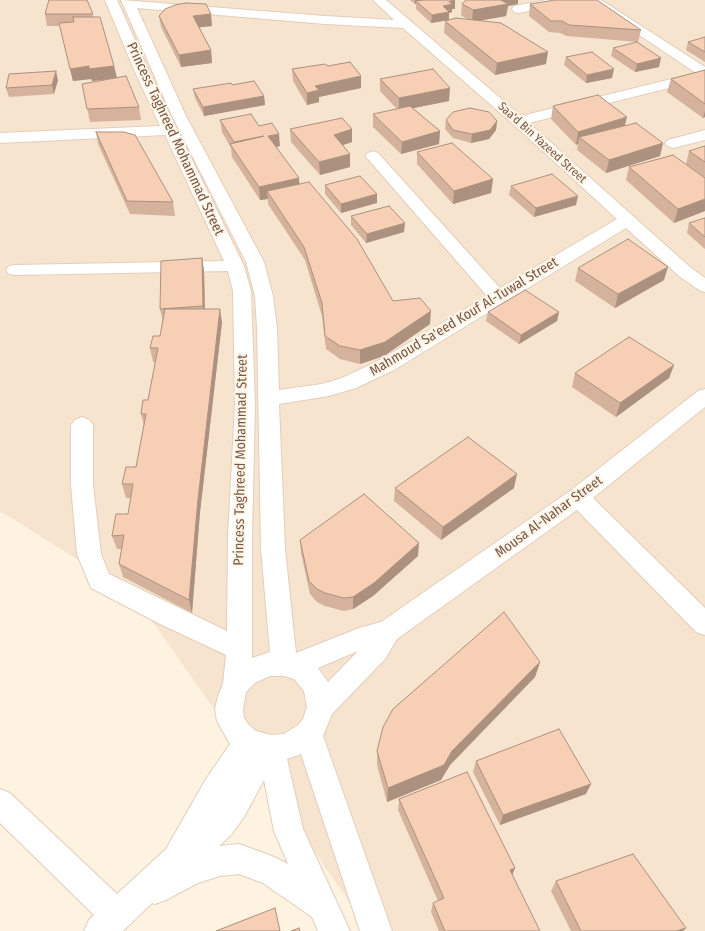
<!DOCTYPE html>
<html>
<head>
<meta charset="utf-8">
<style>
  body { margin:0 }
  canvas { display:block; background:#fef2e0 }
</style>
</head>
<body>
<canvas width="705" height="931"></canvas>
<script>
const context = document.querySelector('canvas').getContext('2d');
context.lineJoin = 'round';
function paint(path, color) { context.fillStyle = color; context.fill(path, 'evenodd'); }
const toPath = rows => new Path2D(rows.map(r => 'M' + r).join(''));
function stroke(path, color, width, dash) { context.strokeStyle = color; context.lineWidth = width; context.lineCap = dash ? 'butt' : 'round'; context.setLineDash(dash || []); context.stroke(path); }
function write(font, color, halo, rows, align = 'center') {
  context.font = font + ' "Fira Sans Condensed",sans-serif'; context.lineWidth = 4; context.setLineDash([]); context.textBaseline = 'middle'; context.strokeStyle = halo; context.fillStyle = color; for (const [text, x, y, turn = 0] of rows) {
    context.save(); context.translate(x, y); context.rotate((+turn || 0) * Math.PI / 180); context.textAlign = isNaN(turn) ? turn : align; if (halo) context.strokeText(text, 0, 0); context.fillText(text, 0, 0); context.restore();
  }
}
paint(toPath([
  [0,0,705,0,705,931,370,931,133,594,0,511]
]), '#f7e4ce');
const minor = toPath([
  [105,0,117,0,149,72,244,266,251,291,255,404,252,537,252,658,270,652,261,549,257,328,255,296,246,262,172,116,121,0,325,16,394,20,373,0,386,0,521,116,696,73,587,0,601,0,705,67,705,79,529,123,691,268,705,278,705,292,699,290,679,276,626,228,394,370,356,388,329,396,279,404,285,549,296,653,359,628,381,622,570,491,698,391,705,389,705,407,593,498,705,608,705,635,696,632,577,510,397,639,385,659,332,714,323,736,392,931,360,931,301,754,287,759,303,829,350,931,318,931,312,917,263,883,239,874,220,876,198,883,166,900,155,904,152,903,123,931,84,931,89,920,94,915,0,823,0,789,10,793,117,894,166,849,206,779,230,744,217,721,215,709,218,696,223,684,226,655,160,624,91,588,77,554,71,485,71,425,75,420,82,417,89,420,93,425,93,485,101,554,109,574,227,631,228,537,235,404,233,291,228,271,15,275,9,274,6,270,9,266,15,265,224,261,165,135,0,143,0,133,160,126,135,72,105,0],
  [137,8,325,24,403,28,513,124,617,219,500,288,378,153,373,151,368,153,365,156,368,159,487,296,380,360,342,378,322,384,279,390,277,328,273,296,264,262,186,116,137,8],
  [358,651,328,682,318,668,358,651],
  [270,676,284,676,294,679,304,691,307,707,303,719,298,725,284,734,271,735,256,731,248,724,244,718,243,709,246,692,255,683,270,676],
  [264,780,274,831,288,864,272,856,239,844,219,846,231,835,244,817,264,780],
  [546,0,571,0,569,3,565,4,518,13,514,12,512,9,514,6,546,0],
  [705,130,705,140,673,148,668,146,665,143,668,140,705,130]
]);
stroke(minor, '#e3cebb', 2);
paint(minor, '#fff');
paint(toPath([
  [410,0,455,0,455,9,452,9,452,12,449,13,449,20,431,23,416,9,416,4,415,4],
  [466,0,518,0,518,4,508,6,506,16,479,21,546,64,495,75,444,33,445,21,468,20,461,15,462,4],
  [530,4,641,30,638,42,567,36,560,33,549,32,529,16],
  [45,14,93,14,93,17,114,66,117,78,139,107,141,120,90,122,82,84,116,78,92,81,91,79,73,81,60,26,47,26],
  [159,16,212,26,199,27,211,50,212,63,181,67,161,27],
  [705,37,705,62,686,50,688,42],
  [613,48,659,67,635,72,611,56],
  [566,57,612,78,586,83,564,65],
  [328,66,361,88,319,97,319,102,307,105,293,81,292,69],
  [705,70,705,117,703,118,667,92,671,79],
  [380,79,449,101,413,108,440,131,439,144,401,154,373,127,373,114,397,109,380,91],
  [58,80,54,94,9,97,6,88],
  [232,85,264,96,265,105,204,116,195,98,193,89],
  [553,106,625,125,663,143,660,156,606,173,577,150,578,144,576,145,551,119],
  [220,120,259,126,280,146,276,147,300,184,393,301,430,324,384,356,360,364,340,359,326,349,322,316,305,260,268,204,268,199,260,200,232,157,231,148,222,132],
  [446,120,497,121,496,130,489,139,471,143,453,138,445,129],
  [290,129,352,142,343,145,350,154,350,167,320,175,291,142],
  [96,132,173,202,175,216,130,214,98,144],
  [705,146,705,178,686,164,689,151],
  [417,152,493,179,491,193,453,204,417,164],
  [629,167,705,178,705,211,674,223,626,180],
  [325,185,377,203,341,213,325,194],
  [511,186,576,205,534,217,509,195],
  [351,216,404,232,366,243,351,225],
  [705,218,705,249,687,233,689,223],
  [202,258,204,271,205,309,222,322,200,512,192,613,123,577,119,564,122,549,117,549,112,536,128,514,131,498,126,498,122,484,136,467,144,426,141,414,148,400,156,362,153,362,150,348,160,336,163,322,160,309],
  [578,268,664,280,615,308,575,281],
  [488,312,559,312,557,321,519,344,486,321],
  [674,365,669,378,616,417,572,387,575,373],
  [395,488,514,488,441,540,394,501],
  [300,540,418,556,373,596,353,609,344,611,325,606,317,602,310,594,301,553],
  [540,662,535,677,450,765,441,780,387,802,377,765,377,751],
  [476,761,586,794,500,825,473,772],
  [399,799,515,868,512,875,540,931,439,931,431,912,433,903,438,901,398,810],
  [556,881,683,931,571,931,551,891]
]), '#d4b29c');
paint(toPath([
  [415,0,436,0,416,1,416,4,415,4],
  [455,0,455,9,452,9,452,12,449,13,449,20,431,23,432,15,449,2],
  [495,0,518,0,518,4,508,6,506,16,472,22,473,10],
  [211,14,212,26,194,28,193,16],
  [211,50,212,63,181,67,179,55],
  [548,52,546,64,495,75,497,63],
  [661,58,659,67,635,72,637,64],
  [89,66,114,66,117,78,92,81,91,79,73,81,70,69],
  [614,69,612,78,586,83,587,75],
  [56,71,58,80,54,94,52,85],
  [361,76,361,88,319,97,319,102,307,105,307,93,315,86],
  [450,88,449,101,399,111,399,98],
  [264,96,265,105,204,116,203,107],
  [705,111,705,117,703,118],
  [627,117,624,129,579,137,578,144,576,145,578,132],
  [497,121,496,130,489,139,471,143,472,134],
  [352,129,352,142,334,148,334,135],
  [440,131,439,144,401,154,402,142],
  [279,134,280,146,269,149,268,136],
  [264,136,235,151,234,142],
  [663,143,660,156,606,173,609,160],
  [350,154,350,167,320,175,319,162],
  [299,178,300,191,267,191,268,199,260,200,259,187],
  [493,179,491,193,453,204,454,191],
  [377,194,377,203,341,213,341,204],
  [578,196,576,205,534,217,536,208],
  [705,199,705,211,674,223,678,209],
  [405,223,404,232,366,243,367,234],
  [202,258,204,271,205,319,203,306],
  [668,267,664,280,615,308,618,294],
  [220,309,222,322,200,512,192,613,189,600,198,499],
  [431,311,430,324,384,356,360,364,360,350],
  [559,312,557,321,519,344,521,335],
  [674,365,669,378,616,417,620,403],
  [517,474,514,488,441,540,443,527],
  [419,543,418,556,373,596,353,609,353,597],
  [540,662,535,677,450,765,441,780,387,802,388,788,452,751],
  [591,784,586,794,500,825,503,815],
  [515,868,511,878,510,870],
  [686,928,683,931,676,931]
]), '#ac917f');
const building = toPath([
  [49,0,87,0,93,14,45,14,49,0],
  [423,0,455,0,449,2,453,4,443,6,449,12,432,15,416,1,423,0],
  [466,0,501,0,508,4,473,10,462,4,466,0],
  [555,0,597,0,641,30,569,25,562,21,551,21,530,4,555,0],
  [186,3,206,4,211,14,193,16,211,50,179,55,159,16,165,9,175,5,186,3],
  [73,17,100,17,114,66,89,69,89,66,70,69,59,23,74,22,73,17],
  [456,18,501,23,548,52,497,63,445,21,456,18],
  [705,37,705,52,688,42,705,37],
  [637,42,661,58,637,64,613,48,637,42],
  [592,52,614,69,587,75,566,57,592,52],
  [350,62,361,76,315,86,319,90,307,93,292,69,325,64,328,66,350,62],
  [433,69,450,88,399,98,380,79,433,69],
  [705,70,705,104,671,79,705,70],
  [56,71,52,85,6,88,9,74,56,71],
  [126,76,139,107,87,109,82,84,126,76],
  [254,81,264,96,203,107,193,89,231,83,232,85,254,81],
  [598,95,627,117,578,132,553,106,598,95],
  [410,106,440,131,402,142,373,114,410,106],
  [470,108,489,112,497,121,490,130,472,134,453,130,446,120,453,112,470,108],
  [251,114,259,126,272,123,279,134,268,136,299,178,259,187,230,144,264,136,234,142,220,120,251,114],
  [342,118,352,129,334,135,350,154,319,162,290,129,342,118],
  [636,123,663,143,609,160,579,137,636,123],
  [96,132,124,132,135,135,173,202,127,201,96,132],
  [452,143,493,179,454,191,417,152,452,143],
  [705,146,705,162,689,151,705,146],
  [673,155,705,178,705,199,678,209,629,167,673,155],
  [552,174,578,196,536,208,511,186,552,174],
  [360,176,377,194,341,204,325,185,360,176],
  [309,182,357,239,393,301,420,298,431,311,385,342,360,350,340,346,325,336,322,303,304,247,267,191,309,182],
  [389,206,405,223,367,234,351,216,389,206],
  [705,218,705,237,689,223,705,218],
  [628,239,668,267,618,294,578,268,628,239],
  [202,258,203,306,160,309,161,261,202,258],
  [525,290,559,312,521,335,488,312,525,290],
  [165,309,220,309,198,499,189,600,119,564,124,535,112,536,116,514,128,514,133,484,122,484,126,467,136,467,146,414,141,414,143,400,148,400,158,348,150,348,153,336,160,336,165,309],
  [629,337,674,365,620,403,575,373,629,337],
  [468,437,517,474,443,527,395,488,468,437],
  [364,494,419,543,374,583,353,597,344,598,325,593,317,589,309,581,300,540,364,494],
  [504,612,540,662,452,751,444,765,388,788,377,751,383,727,393,709,504,612],
  [559,729,591,784,503,815,476,761,559,729],
  [467,772,515,868,510,870,540,931,445,931,433,903,444,898,399,799,467,772],
  [633,854,686,928,676,931,581,931,556,881,633,854],
  [275,908,280,931,216,931,275,908],
  [299,928,300,931,291,931,299,928]
]);
paint(building, '#f6cfb5');
stroke(building, '#ac917f', 1);
write('12px', '#775745', '#fff6e8', [
  ["Saa'd Bin Yazeed Street",542,143,42]
]);
write('14px', '#775745', '#fff6e8', [
  ["Princess Taghreed Mohammad Street",175,139,65],
  ["Mahmoud Sa'eed Kouf Al-Tuwal Street",464,317,-31],
  ["Princess Taghreed Mohammad Street",241,460,-89],
  ["Mousa Al-Nahar Street",549,517,-36]
]);
</script>
</body>
</html>
